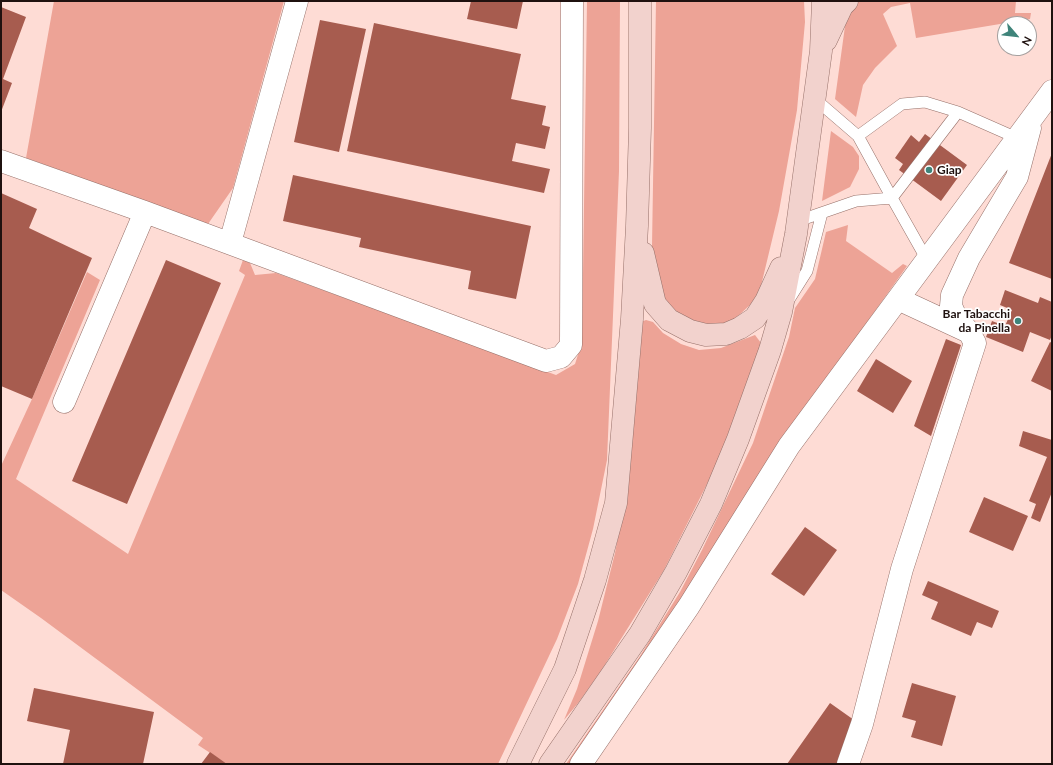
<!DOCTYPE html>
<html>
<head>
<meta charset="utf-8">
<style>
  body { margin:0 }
  #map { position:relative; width:1053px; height:765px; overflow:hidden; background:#fedcd5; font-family:Lato,sans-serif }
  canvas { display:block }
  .frame { position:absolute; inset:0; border:2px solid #1f110f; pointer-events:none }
  .north { position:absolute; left:997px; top:16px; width:40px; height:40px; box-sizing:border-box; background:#fff; border:1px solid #a5a09f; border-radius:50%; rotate:118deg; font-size:11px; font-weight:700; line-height:16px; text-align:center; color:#1f110f }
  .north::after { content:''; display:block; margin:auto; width:14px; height:18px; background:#3f847a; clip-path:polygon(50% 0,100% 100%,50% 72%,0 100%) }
</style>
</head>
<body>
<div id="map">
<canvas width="1053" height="765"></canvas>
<div class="frame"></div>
<div class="north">N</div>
</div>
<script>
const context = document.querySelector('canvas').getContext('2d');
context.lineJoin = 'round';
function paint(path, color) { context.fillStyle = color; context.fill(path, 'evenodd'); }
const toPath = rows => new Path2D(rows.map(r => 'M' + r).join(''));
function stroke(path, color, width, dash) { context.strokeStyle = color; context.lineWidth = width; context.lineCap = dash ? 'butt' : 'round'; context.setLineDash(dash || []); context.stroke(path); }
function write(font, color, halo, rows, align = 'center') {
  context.font = font + ' Lato,sans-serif'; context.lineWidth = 3.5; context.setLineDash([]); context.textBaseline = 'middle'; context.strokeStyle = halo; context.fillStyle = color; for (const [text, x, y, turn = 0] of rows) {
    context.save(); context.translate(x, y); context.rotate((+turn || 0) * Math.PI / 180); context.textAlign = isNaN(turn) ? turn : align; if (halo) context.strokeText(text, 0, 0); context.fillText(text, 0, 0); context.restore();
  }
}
paint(toPath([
  [54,1,284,1,233,188,208,224,26,158],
  [587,1,620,1,619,171,607,460,593,529,578,584,557,639,498,764,227,764,198,745,203,738,41,618,1,590,1,466,32,399,87,272,100,280,16,479,128,554,245,275,239,271,243,260,250,263,255,275,276,273,556,375,575,364,582,342],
  [656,1,804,1,805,22,797,110,779,211,760,290,751,304,737,317,726,324,711,327,686,320,667,303,654,273,652,246],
  [859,1,1016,1,1015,13,1031,13,1030,19,916,38,910,3,891,7,883,14,897,46,875,68,863,85,856,117,835,99,846,19,851,9],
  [831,131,853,147,859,156,859,169,850,187,822,201],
  [848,225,846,241,892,273,903,264,907,266,772,456,749,497,575,764,566,764,640,656,680,592,702,550,753,443,789,337,795,308,815,279,826,232],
  [646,320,653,322,663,333,681,344,699,350,721,348,755,335,761,343,718,462,664,570,601,671,579,702,564,720,577,689,598,621,615,553,624,504,641,322]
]), '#eda396');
paint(toPath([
  [471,1,523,1,517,29,467,19],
  [1,7,26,17,3,79,12,83,1,112],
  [320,20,366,29,339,152,294,142],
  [374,23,521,54,511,99,546,106,542,125,550,127,545,149,516,143,512,161,550,169,544,193,347,151],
  [925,134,967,165,941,201,899,170,903,164,895,158,911,135,919,142],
  [1052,153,1052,279,1009,263],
  [293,175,531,226,516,299,468,289,471,271,359,247,361,238,283,221],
  [1,193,37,209,29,228,92,258,32,399,1,386],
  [166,260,221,283,127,504,72,481],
  [1005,290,1038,303,1040,297,1052,302,1052,335,1050,340,1030,332,1023,352,986,337,992,321,1005,326,1012,310,1000,305],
  [946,339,961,345,931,436,914,426],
  [1050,342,1052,343,1052,391,1031,381],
  [876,359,912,381,893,413,857,391],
  [1023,431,1052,440,1052,492,1040,522,1031,518,1036,504,1029,501,1047,457,1019,446],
  [984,497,1028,516,1013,551,969,532],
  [805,527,837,550,804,596,771,574],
  [928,581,999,611,992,628,977,622,971,636,931,619,938,602,922,595],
  [912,683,956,696,942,746,911,737,916,721,902,717],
  [34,688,154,712,143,764,63,764,70,730,27,721],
  [830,703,854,720,837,764,787,764],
  [210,752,227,764,201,764]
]), '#a75c4f');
const service = toPath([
  [858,136,902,104,925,102,958,112],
  [798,221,856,201,892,198,858,136,815,99],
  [927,260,892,198,958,112,1017,138],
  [790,298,807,271,822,213]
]);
const minor = toPath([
  [1,161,145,212,546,361,561,357,571,345,572,1],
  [230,243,297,1],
  [968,331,956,317,951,306,952,295,969,258,1017,177,1030,128],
  [64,402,145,212],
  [581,764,689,606,789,446,1052,91],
  [848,764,862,724,902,569,975,343,969,332,898,299]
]);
const secondary = toPath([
  [826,40,842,6,847,1],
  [643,253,655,304,669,320,690,331,706,335,726,334,740,328,755,318,766,301,781,268],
  [518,764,565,669,595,580,616,503,632,319,637,226,640,128,640,1],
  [550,764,640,634,676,572,711,504,738,439,770,350,781,312,796,234,821,51,823,1]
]);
stroke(service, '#967069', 12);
stroke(minor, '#967069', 23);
stroke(secondary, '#967069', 23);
stroke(service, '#fff', 11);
stroke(minor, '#fff', 22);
stroke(secondary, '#f2d2cd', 22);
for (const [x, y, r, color] of [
  [929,170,4,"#3f847a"],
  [1018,321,4,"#3f847a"]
]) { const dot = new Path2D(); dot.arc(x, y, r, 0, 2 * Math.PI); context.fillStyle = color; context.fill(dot); stroke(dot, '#fff', 1.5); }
write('bold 12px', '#1f110f', '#fff', [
  ["Giap",937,170],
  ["Bar Tabacchi",1010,314,"right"],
  ["da Pinella",1010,328,"right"]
], 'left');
</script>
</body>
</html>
